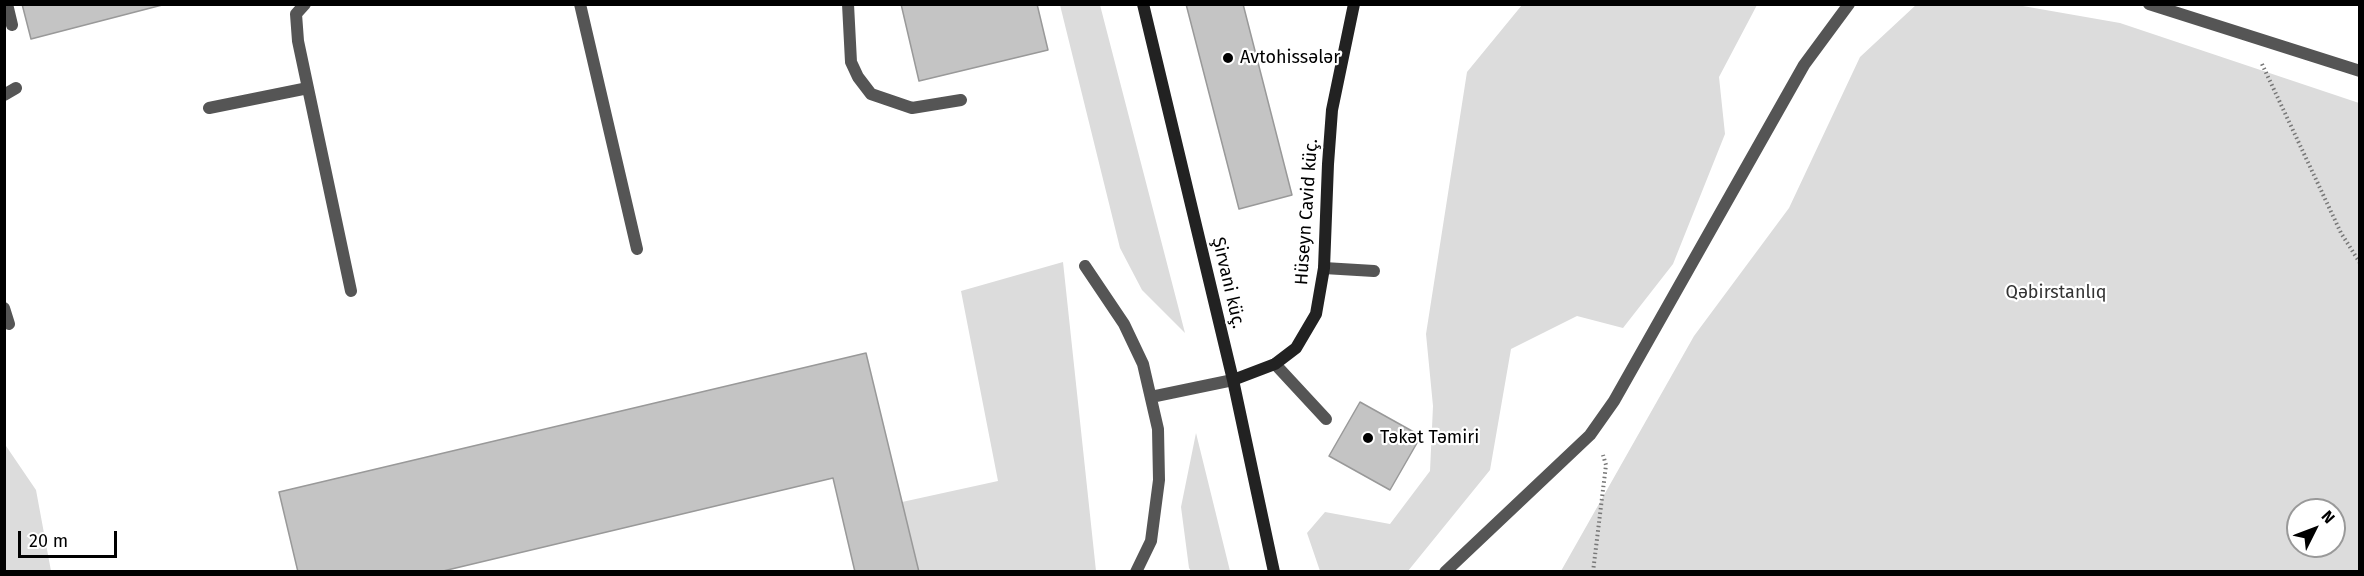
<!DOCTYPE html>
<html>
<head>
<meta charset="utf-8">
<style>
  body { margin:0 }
  #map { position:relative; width:2364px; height:576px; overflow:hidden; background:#fff; font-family:"Fira Sans",sans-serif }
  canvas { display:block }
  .frame { position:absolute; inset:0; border:6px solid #000; pointer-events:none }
  .north { position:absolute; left:2286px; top:498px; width:60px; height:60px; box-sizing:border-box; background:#fff; border:2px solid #999; border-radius:50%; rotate:48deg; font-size:16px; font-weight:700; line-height:24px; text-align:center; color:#000 }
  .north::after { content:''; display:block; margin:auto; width:21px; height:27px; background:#000; clip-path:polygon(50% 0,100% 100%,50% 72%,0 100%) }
  .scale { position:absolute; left:18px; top:531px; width:99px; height:27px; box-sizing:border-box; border:3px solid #000; border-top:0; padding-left:8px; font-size:18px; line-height:21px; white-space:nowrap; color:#000; -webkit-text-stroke:4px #fff; paint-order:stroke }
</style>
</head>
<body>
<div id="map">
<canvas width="2364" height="576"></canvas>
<div class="frame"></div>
<div class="north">N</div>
<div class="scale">20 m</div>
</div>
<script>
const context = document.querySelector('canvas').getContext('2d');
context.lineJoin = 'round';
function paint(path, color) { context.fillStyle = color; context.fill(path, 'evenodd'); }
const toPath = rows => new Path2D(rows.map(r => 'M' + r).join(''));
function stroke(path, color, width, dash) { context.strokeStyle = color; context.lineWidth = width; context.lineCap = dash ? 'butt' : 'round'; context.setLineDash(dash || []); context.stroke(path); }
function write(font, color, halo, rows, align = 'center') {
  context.font = font + ' "Fira Sans",sans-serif'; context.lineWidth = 4.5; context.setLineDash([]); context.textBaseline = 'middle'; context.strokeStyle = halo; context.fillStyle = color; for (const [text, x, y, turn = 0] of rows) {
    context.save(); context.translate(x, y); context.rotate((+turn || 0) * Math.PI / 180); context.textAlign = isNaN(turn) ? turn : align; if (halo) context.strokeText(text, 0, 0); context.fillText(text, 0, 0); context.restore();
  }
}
paint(toPath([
  [1917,4,2017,5,2120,23,2359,103,2359,571,1561,571,1694,336,1789,208,1860,57],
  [2298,510,2334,510,2334,546,2298,546],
  [1060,5,1100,5,1185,333,1142,290,1120,248],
  [1522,5,1757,5,1719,77,1725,134,1673,264,1623,328,1577,316,1511,349,1490,470,1408,571,1320,571,1307,533,1325,512,1390,524,1430,471,1433,406,1426,334,1467,72],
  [1063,262,1096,571,919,571,902,502,998,481,961,291],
  [1196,433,1230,571,1191,571,1189,568,1181,507],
  [4,443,36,490,51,571,5,571]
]), '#dcdcdc');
const building = toPath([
  [22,4,166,4,31,39,22,4],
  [901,4,1037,4,1048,50,919,81,901,4],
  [1186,4,1243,4,1292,195,1239,209,1186,4],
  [866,353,919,572,855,572,833,478,439,572,298,572,279,492,866,353],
  [1360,402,1421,436,1390,490,1329,456,1360,402]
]);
paint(building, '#c4c4c4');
stroke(building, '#999', 1.5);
stroke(toPath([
  [2262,64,2341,233,2360,263],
  [1593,572,1606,465,1603,455]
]), '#777', 4, [1.5, 3]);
stroke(toPath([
  [7,4,12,25],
  [4,95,16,88],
  [1085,266,1124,324,1143,364,1158,429,1159,480,1151,541,1136,572],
  [1324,268,1374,271],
  [1275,364,1326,419],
  [1151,397,1233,380]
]), '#555', 12);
stroke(toPath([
  [305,4,296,14,298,41,351,291],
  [580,4,637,249],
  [848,4,851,62,858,77,871,94,912,108,961,100],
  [2149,4,2360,71],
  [209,108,308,88],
  [4,308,9,324],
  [1445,572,1590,435,1614,401,1804,65,1849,4]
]), '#555', 12);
stroke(toPath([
  [1143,4,1233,380,1274,572],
  [1233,380,1275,364,1296,348,1316,314,1324,268,1328,164,1332,110,1354,4]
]), '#222', 12);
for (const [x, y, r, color] of [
  [1228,58,6,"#000"],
  [1368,438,6,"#000"]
]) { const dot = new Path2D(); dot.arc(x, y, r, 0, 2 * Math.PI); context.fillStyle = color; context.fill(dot); stroke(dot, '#fff', 2); }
write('18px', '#000', '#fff', [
  ["Avtohissələr",1240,58],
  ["Təkət Təmiri",1380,438]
], 'left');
write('18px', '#000', '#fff', [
  ["Hüseyn Cavid küç.",1307,212,-86],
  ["Şirvani küç.",1228,283,77]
]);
write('18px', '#333', '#fff', [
  ["Qəbirstanlıq",2056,293]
]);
</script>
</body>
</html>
